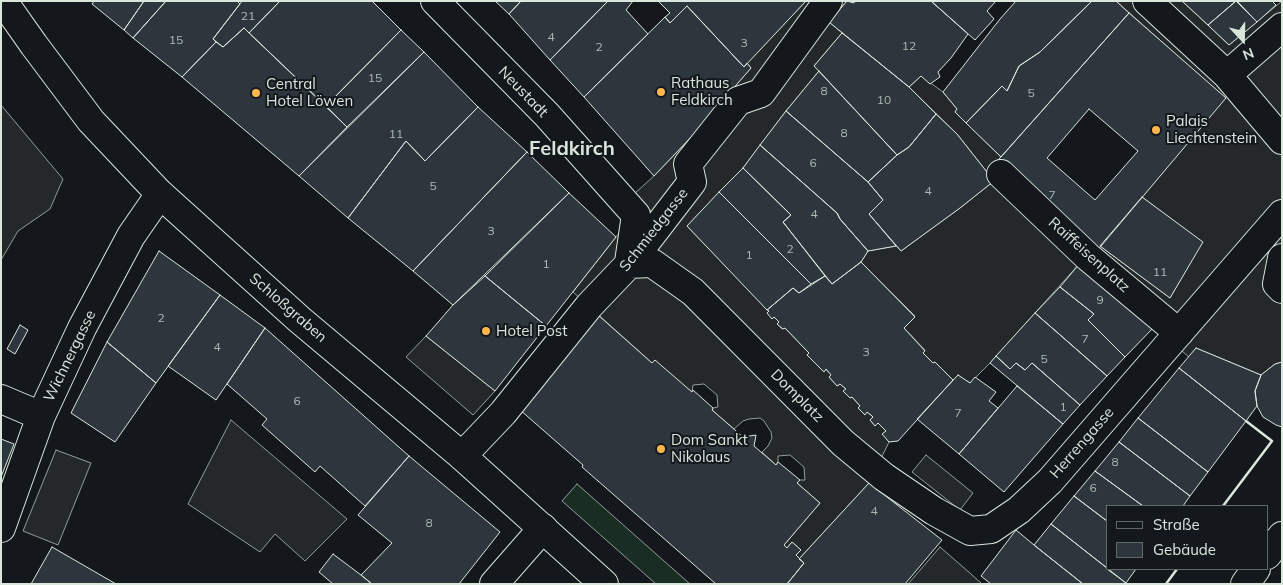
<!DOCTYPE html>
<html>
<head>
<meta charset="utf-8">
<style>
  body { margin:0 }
  #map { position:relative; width:1283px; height:585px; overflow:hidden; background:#14181c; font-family:Mulish,sans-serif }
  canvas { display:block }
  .frame { position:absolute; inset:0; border:2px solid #d8e6dc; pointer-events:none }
  .legend { position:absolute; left:1106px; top:505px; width:162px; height:65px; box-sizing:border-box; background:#14181c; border:1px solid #626a69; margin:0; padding:6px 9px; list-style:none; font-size:15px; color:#d8e6dc }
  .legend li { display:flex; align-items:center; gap:10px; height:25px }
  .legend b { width:25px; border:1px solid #626a69 }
  .north { position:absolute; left:1218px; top:15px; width:50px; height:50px; -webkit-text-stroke:4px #14181c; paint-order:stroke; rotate:159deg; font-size:14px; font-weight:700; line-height:20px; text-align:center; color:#d8e6dc }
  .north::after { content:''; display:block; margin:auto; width:18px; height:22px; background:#d8e6dc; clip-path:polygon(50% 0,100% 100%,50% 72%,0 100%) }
</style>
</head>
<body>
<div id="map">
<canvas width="1283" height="585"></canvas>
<div class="frame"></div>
<ul class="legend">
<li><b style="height:6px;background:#14181c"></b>Straße</li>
<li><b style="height:14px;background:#2c363c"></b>Gebäude</li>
</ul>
<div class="north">N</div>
</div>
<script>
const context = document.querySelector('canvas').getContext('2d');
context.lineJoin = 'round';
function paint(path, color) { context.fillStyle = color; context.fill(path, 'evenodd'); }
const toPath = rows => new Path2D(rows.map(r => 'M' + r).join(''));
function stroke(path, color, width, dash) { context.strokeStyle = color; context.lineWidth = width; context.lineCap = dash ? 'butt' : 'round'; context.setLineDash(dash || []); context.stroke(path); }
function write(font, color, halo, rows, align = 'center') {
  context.font = font + ' Mulish,sans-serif'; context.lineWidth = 4; context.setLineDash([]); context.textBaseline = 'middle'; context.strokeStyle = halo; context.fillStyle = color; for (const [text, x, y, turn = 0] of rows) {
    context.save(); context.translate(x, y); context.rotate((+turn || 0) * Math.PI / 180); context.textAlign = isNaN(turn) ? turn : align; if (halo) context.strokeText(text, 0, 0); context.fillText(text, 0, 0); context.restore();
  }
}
const green = toPath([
  [577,484,690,584,656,584,562,501,577,484]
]);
paint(green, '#1a2d24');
stroke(green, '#939e99', 1);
const parking = toPath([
  [806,1,847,1,829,22,842,33,814,66,819,71,786,111,743,168,687,226,769,311,767,313,772,318,774,317,779,322,777,324,782,329,785,328,809,353,808,356,823,371,826,369,831,375,829,377,837,386,840,384,846,389,844,392,850,398,852,397,860,406,858,408,864,414,867,412,873,417,870,420,875,426,878,423,886,431,883,434,889,442,869,483,799,559,796,555,800,549,792,542,787,548,784,545,820,503,797,483,800,480,805,480,804,467,790,455,778,456,778,462,776,465,762,452,768,446,772,438,771,432,764,421,760,418,749,419,743,421,734,429,712,410,713,408,718,407,717,395,704,384,693,385,692,392,652,363,573,292,616,237,635,215,625,202,654,176,733,94,731,91,751,68,747,63,806,1],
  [1116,1,1182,1,1229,45,1282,1,1282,362,1275,364,1261,375,1196,348,1189,357,1080,263,990,363,970,383,958,375,953,380,935,362,933,363,923,353,925,350,904,328,915,316,861,262,868,251,896,246,901,251,960,208,994,181,957,134,909,87,921,76,943,92,957,109,955,112,1001,157,1100,246,1170,298,1202,242,1142,197,1225,98,1116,1],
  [1,105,63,179,50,209,18,231,1,260,1,105],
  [426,336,495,391,473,415,406,357,426,336],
  [231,420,347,519,305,561,275,534,260,552,188,504,231,420],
  [56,450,91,463,58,545,23,531,56,450],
  [926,455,973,493,960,510,912,472,926,455],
  [940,547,971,574,982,584,908,584,940,547]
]);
paint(parking, '#24282b');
stroke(parking, '#939e99', 1);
const building = toPath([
  [94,1,144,1,124,30,92,4,94,1],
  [144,1,166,1,133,38,124,30,144,1],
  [166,1,237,1,240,4,213,39,216,42,182,77,133,38,166,1],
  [242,1,280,1,249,33,244,28,223,47,213,39,242,1],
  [280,1,372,1,401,30,326,106,249,33,280,1],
  [495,1,521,1,509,14,495,1],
  [521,1,608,1,550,60,509,14,521,1],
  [608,1,633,1,626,10,648,34,584,97,550,60,608,1],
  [658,1,806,1,744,67,687,6,670,23,665,17,670,13,658,1],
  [847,1,854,3,855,1,931,1,968,34,951,58,938,72,940,77,930,84,921,76,909,87,829,22,847,1],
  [931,1,996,1,987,11,994,19,975,40,931,1],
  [1016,1,1092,1,1040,52,1019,66,1007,91,1002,86,966,123,955,112,957,109,943,92,1000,19,1016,1],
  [1092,1,1116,1,1129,13,1001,157,966,123,1002,86,1007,91,1019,66,1040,52,1092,1],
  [1182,1,1236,1,1208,25,1182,1],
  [1236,1,1257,22,1229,45,1208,25,1236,1],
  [1237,1,1272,1,1276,5,1257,22,1237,1],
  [687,6,744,67,747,63,751,68,731,91,733,93,654,176,584,97,665,17,670,23,687,6],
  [1129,13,1226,98,1096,252,999,159,1129,13],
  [1089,109,1138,151,1095,200,1047,158,1089,109],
  [244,28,347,127,299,176,182,77,216,42,223,47,244,28],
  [401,30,424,52,347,127,326,106,401,30],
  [842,33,909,87,936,114,909,147,897,155,814,66,842,33],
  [424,52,478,107,425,161,406,141,348,218,299,176,424,52],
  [819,71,897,155,868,182,786,111,819,71],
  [478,107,527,152,413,271,348,218,406,141,425,161,478,107],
  [786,111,868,182,883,200,869,214,896,246,868,251,840,219,837,213,760,145,786,111],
  [936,114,957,134,994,181,960,208,901,251,869,214,883,200,868,182,897,155,909,147,936,114],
  [760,145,837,213,840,219,868,251,861,262,832,284,783,222,791,215,743,168,760,145],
  [527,152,569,193,453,305,413,271,527,152],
  [743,168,791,215,783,222,825,276,811,284,719,192,743,168],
  [719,192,811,284,799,293,793,288,767,310,687,226,719,192],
  [569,193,616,237,546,326,485,276,569,193],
  [1142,197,1203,242,1170,298,1100,246,1142,197],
  [159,251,220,295,156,383,107,342,159,251],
  [861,262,915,317,904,328,925,351,923,353,933,363,935,362,953,380,898,441,889,442,882,434,886,431,878,423,875,426,870,420,873,417,871,415,867,412,865,415,858,408,860,406,852,397,850,398,843,391,846,389,840,384,837,386,829,377,831,375,826,369,824,372,807,355,809,353,785,328,783,329,777,324,779,322,774,317,772,319,767,313,769,311,767,310,793,288,799,293,825,276,832,284,861,262],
  [1080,263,1155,326,1125,357,1088,320,1094,314,1060,287,1080,263],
  [485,276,546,326,495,391,426,336,453,305,485,276],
  [1060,287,1094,314,1088,320,1125,357,1107,376,1035,313,1060,287],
  [220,295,265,328,216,400,168,366,220,295],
  [1035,313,1107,376,1080,405,1032,363,1025,370,1016,363,1010,369,996,356,1035,313],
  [598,315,652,363,655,360,692,392,693,390,713,408,712,410,743,437,756,435,754,446,776,465,778,462,800,480,797,483,820,503,784,545,787,548,792,542,801,550,796,555,804,563,787,584,716,584,582,467,583,465,519,409,598,315],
  [20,325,28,330,15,354,7,349,20,325],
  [265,328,409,456,365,506,320,466,315,472,262,425,267,419,227,384,265,328],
  [107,342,156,383,115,442,71,413,107,342],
  [1196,348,1261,375,1255,391,1257,406,1246,421,1179,368,1196,348],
  [996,356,1010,369,1016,363,1025,370,1032,363,1080,405,1063,424,990,363,996,356],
  [1282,362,1282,427,1276,425,1263,417,1257,406,1255,391,1261,375,1275,364,1282,362],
  [1179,368,1246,421,1208,472,1138,418,1179,368],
  [958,375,970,383,975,377,996,392,989,401,998,408,959,454,917,419,958,375],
  [1017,386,1063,424,1004,492,959,454,1017,386],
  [1138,418,1208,472,1190,496,1119,442,1138,418],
  [1,439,14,444,1,477,1,439],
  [1119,442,1190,496,1183,506,1143,506,1095,471,1119,442],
  [409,456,500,532,459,584,372,584,361,575,392,543,358,515,409,456],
  [1095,471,1143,506,1107,506,1107,521,1074,496,1095,471],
  [869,483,942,540,905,584,787,584,804,563,799,559,869,483],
  [1074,496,1107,521,1107,568,1051,524,1074,496],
  [1051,524,1126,583,1125,584,1083,584,1034,545,1051,524],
  [1016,530,1034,545,1083,584,991,584,981,576,1016,530],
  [52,547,116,584,31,584,52,547],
  [333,554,361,575,372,584,333,584,319,572,333,554],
  [1107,569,1136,569,1126,583,1107,569]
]);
paint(building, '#2c363c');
stroke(building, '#d8e6dc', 1);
const street = toPath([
  [435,1,547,115,636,215,629,262],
  [1147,1,1227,75,1282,140],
  [1227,75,1282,27],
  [1001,174,1088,257,1179,333],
  [1282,258,1277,284,1282,289],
  [629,264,652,263,693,292,843,443,884,477,934,511,970,531,991,529,1019,510,1050,481,1282,214],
  [1,399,41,416],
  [462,456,503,413,589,306,629,264,692,182,688,164,738,101,761,93,828,1],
  [1,528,41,416,82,328,131,236,160,194],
  [494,584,543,528]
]);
const primary = toPath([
  [3,1,34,45,91,121,160,194,300,320,462,456,604,584],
  [1267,555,1282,536],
  [1245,584,1256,569]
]);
stroke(street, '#d8e6dc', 30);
stroke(primary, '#d8e6dc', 30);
stroke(street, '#14181c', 28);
stroke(primary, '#14181c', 28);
stroke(toPath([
  [1223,506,1272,441,1246,421],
  [1166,584,1177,569]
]), '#d8e6dc', 2.5);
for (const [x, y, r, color] of [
  [661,92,5,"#ffb74d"],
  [256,93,5,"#ffb74d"],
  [1156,130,5,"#ffb74d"],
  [486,331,5,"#ffb74d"],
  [661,449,5,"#ffb74d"]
]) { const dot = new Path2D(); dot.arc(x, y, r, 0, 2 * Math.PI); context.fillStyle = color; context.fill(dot); stroke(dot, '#14181c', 2); }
write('12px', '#adbab4', null, [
  ["21",248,16],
  ["4",551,37],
  ["15",176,40],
  ["3",744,43],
  ["12",909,46],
  ["2",599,47],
  ["15",375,78],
  ["8",824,91],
  ["5",1031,93],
  ["10",884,100],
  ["8",844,133],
  ["11",396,134],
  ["6",813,163],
  ["5",433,186],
  ["4",928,191],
  ["7",1052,195],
  ["4",814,214],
  ["3",491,231],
  ["2",790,249],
  ["1",749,255],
  ["1",546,264],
  ["11",1160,272],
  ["9",1100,300],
  ["2",161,318],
  ["7",1085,339],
  ["4",217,347],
  ["3",866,352],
  ["5",1044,359],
  ["6",297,401],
  ["1",1063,407],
  ["7",958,413],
  ["8",1115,462],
  ["6",1093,488],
  ["4",874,511],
  ["8",429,523]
]);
write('15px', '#d8e6dc', '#14181c', [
  ["Rathaus",671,83],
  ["Feldkirch",671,100],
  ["Central",266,84],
  ["Hotel Löwen",266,101],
  ["Palais",1166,121],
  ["Liechtenstein",1166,138],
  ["Hotel Post",496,331],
  ["Dom Sankt",671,440],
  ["Nikolaus",671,457]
], 'left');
write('15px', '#d8e6dc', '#14181c', [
  ["Neustadt",523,92,46],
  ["Schmiedgasse",654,230,-52],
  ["Raiffeisenplatz",1089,255,42],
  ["Schloßgraben",288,308,41],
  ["Wichnergasse",70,356,-64],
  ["Domplatz",797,396,45],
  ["Herrengasse",1082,443,-49]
]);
write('bold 20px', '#d8e6dc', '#14181c', [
  ["Feldkirch",572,149]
]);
</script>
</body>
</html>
